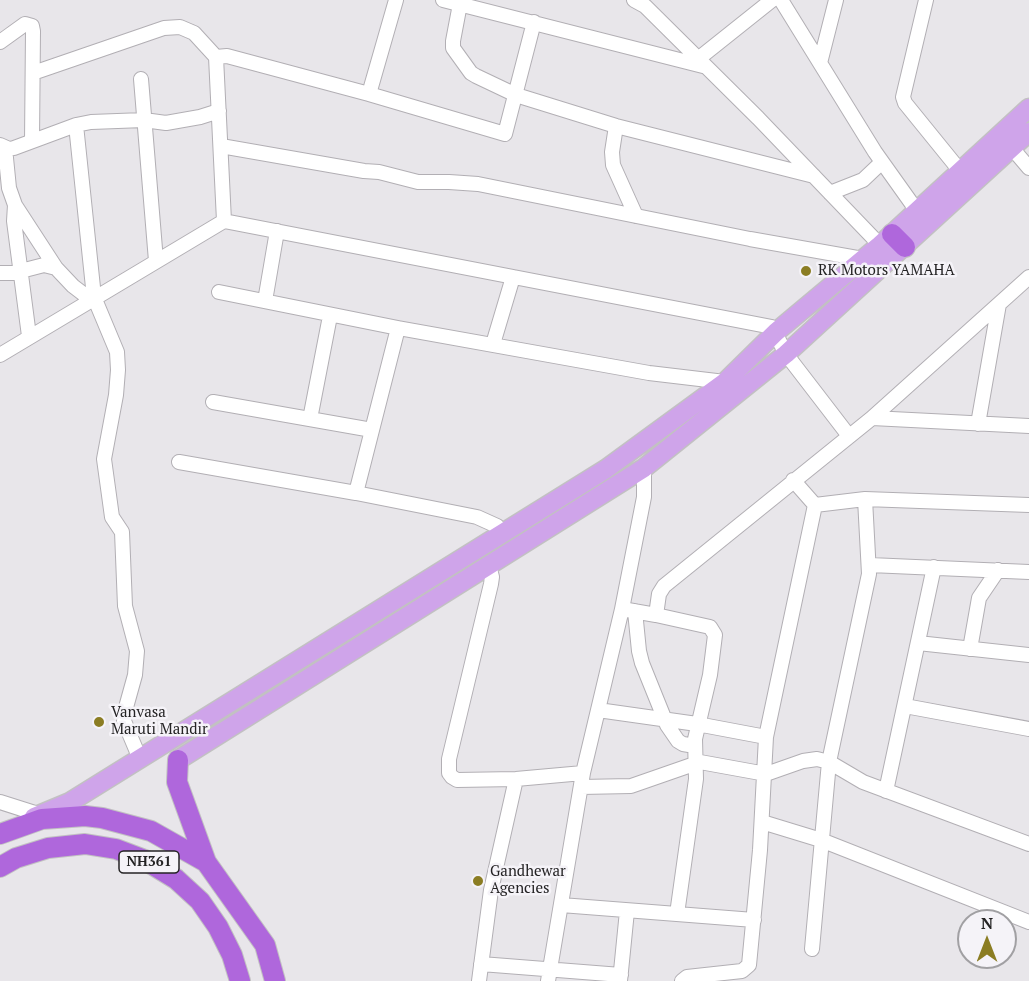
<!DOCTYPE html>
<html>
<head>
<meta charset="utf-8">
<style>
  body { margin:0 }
  #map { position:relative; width:1029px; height:981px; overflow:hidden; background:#e8e6ea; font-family:"PT Serif",serif }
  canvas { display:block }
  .north { position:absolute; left:957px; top:909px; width:60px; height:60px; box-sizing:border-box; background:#f5f3f8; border:2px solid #a1a0a3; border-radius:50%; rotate:0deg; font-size:16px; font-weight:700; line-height:24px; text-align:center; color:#242324 }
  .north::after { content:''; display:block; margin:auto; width:21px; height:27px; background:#8b7d23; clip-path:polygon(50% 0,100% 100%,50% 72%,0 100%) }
</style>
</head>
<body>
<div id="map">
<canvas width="1029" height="981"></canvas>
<div class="north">N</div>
</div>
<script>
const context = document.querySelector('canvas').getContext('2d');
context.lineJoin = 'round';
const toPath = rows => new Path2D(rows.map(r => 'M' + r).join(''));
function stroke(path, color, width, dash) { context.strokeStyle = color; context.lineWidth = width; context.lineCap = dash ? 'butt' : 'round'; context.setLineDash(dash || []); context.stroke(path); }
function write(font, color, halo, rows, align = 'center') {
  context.font = font + ' "PT Serif",serif'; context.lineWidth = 5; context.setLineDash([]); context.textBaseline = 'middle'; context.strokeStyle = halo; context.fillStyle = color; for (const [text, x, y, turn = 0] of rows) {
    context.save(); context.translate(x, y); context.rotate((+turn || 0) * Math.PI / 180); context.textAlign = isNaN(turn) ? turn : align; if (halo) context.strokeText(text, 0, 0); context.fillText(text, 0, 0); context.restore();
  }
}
const minor = toPath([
  [396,0,369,94,505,134,534,22],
  [443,0,703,66],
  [634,0,645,6,758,118,880,245],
  [781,0,875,152,917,211],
  [926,0,903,97,905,103,961,172],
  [460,4,453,41,453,48,471,73,476,76,516,95,616,126,814,176],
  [0,42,25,24,32,26,33,31,32,141],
  [216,57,227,56,369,94],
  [698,59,772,0],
  [820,63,836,0],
  [141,79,156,261],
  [76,125,94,297,117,352,118,370,116,395,104,459,112,517,122,532,125,606,137,651,135,675,125,711,124,721,140,759],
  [616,126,612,152,613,165,636,216],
  [0,145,9,149,14,148,76,125,91,122,144,120,166,123,200,117,219,111],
  [221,146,364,171,379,172,418,182,449,182,478,184,750,239,863,259],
  [5,148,9,188,15,205,56,268,73,286,90,299],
  [1012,148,1029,168],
  [830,193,863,180,882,162],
  [15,205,14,221,29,336],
  [224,221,772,327,786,354,849,436],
  [0,273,13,273,44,265,56,268],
  [219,292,398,328,649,373,725,382],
  [265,301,277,231],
  [493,344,513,277],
  [0,355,224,221,216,57,194,33,180,27,164,28,33,73],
  [213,402,372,430],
  [872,418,1029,426],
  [310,419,330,316],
  [978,424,999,304],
  [179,462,356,493,477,517,497,526,502,533],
  [356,493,398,328],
  [815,505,865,499,1029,505],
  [489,565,492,577,491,584,449,759,449,773,452,777,457,780,516,779,583,773],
  [870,565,1029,572],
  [622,609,656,615,659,594,664,586,872,418,1029,277],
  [635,611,639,651,642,663,667,725,678,741,683,744,695,746],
  [656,615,710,627,715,635,710,675,695,739,696,779,677,914],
  [918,643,1029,655],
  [970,649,979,598,998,570],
  [905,706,1029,729],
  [598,710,697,724,766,737],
  [581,787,631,786,700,762,766,774,803,761,817,759,829,762,863,782,1029,844],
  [886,791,934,567],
  [0,802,41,815],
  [762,822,821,840,1029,922],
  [561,905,754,920],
  [812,949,829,762,869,574,865,499],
  [481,964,621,975],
  [479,981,491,890,516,779],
  [548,981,583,773,622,609,644,497,644,468],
  [620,981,627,911],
  [682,981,687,977,742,971,749,965,760,850,766,737,815,505,793,480]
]);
const major = toPath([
  [178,760,644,468,786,354,1029,132],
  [34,817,70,802,606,469,725,382,776,332,880,245,1029,108]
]);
const highway = toPath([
  [892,234,905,247],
  [178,760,177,782,206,862,265,945,275,981],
  [0,834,42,819,85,816,102,818,151,831,206,862],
  [0,867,16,858,48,848,85,844,116,849,145,860,176,879,200,901,218,927,232,955,240,981]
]);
stroke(minor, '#b2afb4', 16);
stroke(major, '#c2c1c2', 21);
stroke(highway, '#c2c1c2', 22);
stroke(minor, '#fff', 14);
stroke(major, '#cfa4ea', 18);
stroke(highway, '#af67dc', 20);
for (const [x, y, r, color] of [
  [806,271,6,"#8b7d23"],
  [99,722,6,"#8b7d23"],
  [478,881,6,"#8b7d23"]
]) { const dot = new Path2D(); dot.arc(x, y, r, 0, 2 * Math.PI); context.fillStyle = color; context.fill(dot); stroke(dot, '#f5f3f8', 2); }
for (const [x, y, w] of [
  [149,862,60]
]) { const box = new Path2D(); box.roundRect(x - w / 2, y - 11, w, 22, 4.5); context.fillStyle = '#f5f3f8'; context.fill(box); stroke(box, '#242324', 1.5); }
write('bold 14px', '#242324', null, [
  ["NH361",149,862]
]);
write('15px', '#242324', '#f5f3f8', [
  ["RK Motors YAMAHA",818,271],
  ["Vanvasa",111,713],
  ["Maruti Mandir",111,730],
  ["Gandhewar",490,872],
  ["Agencies",490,889]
], 'left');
</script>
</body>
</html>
